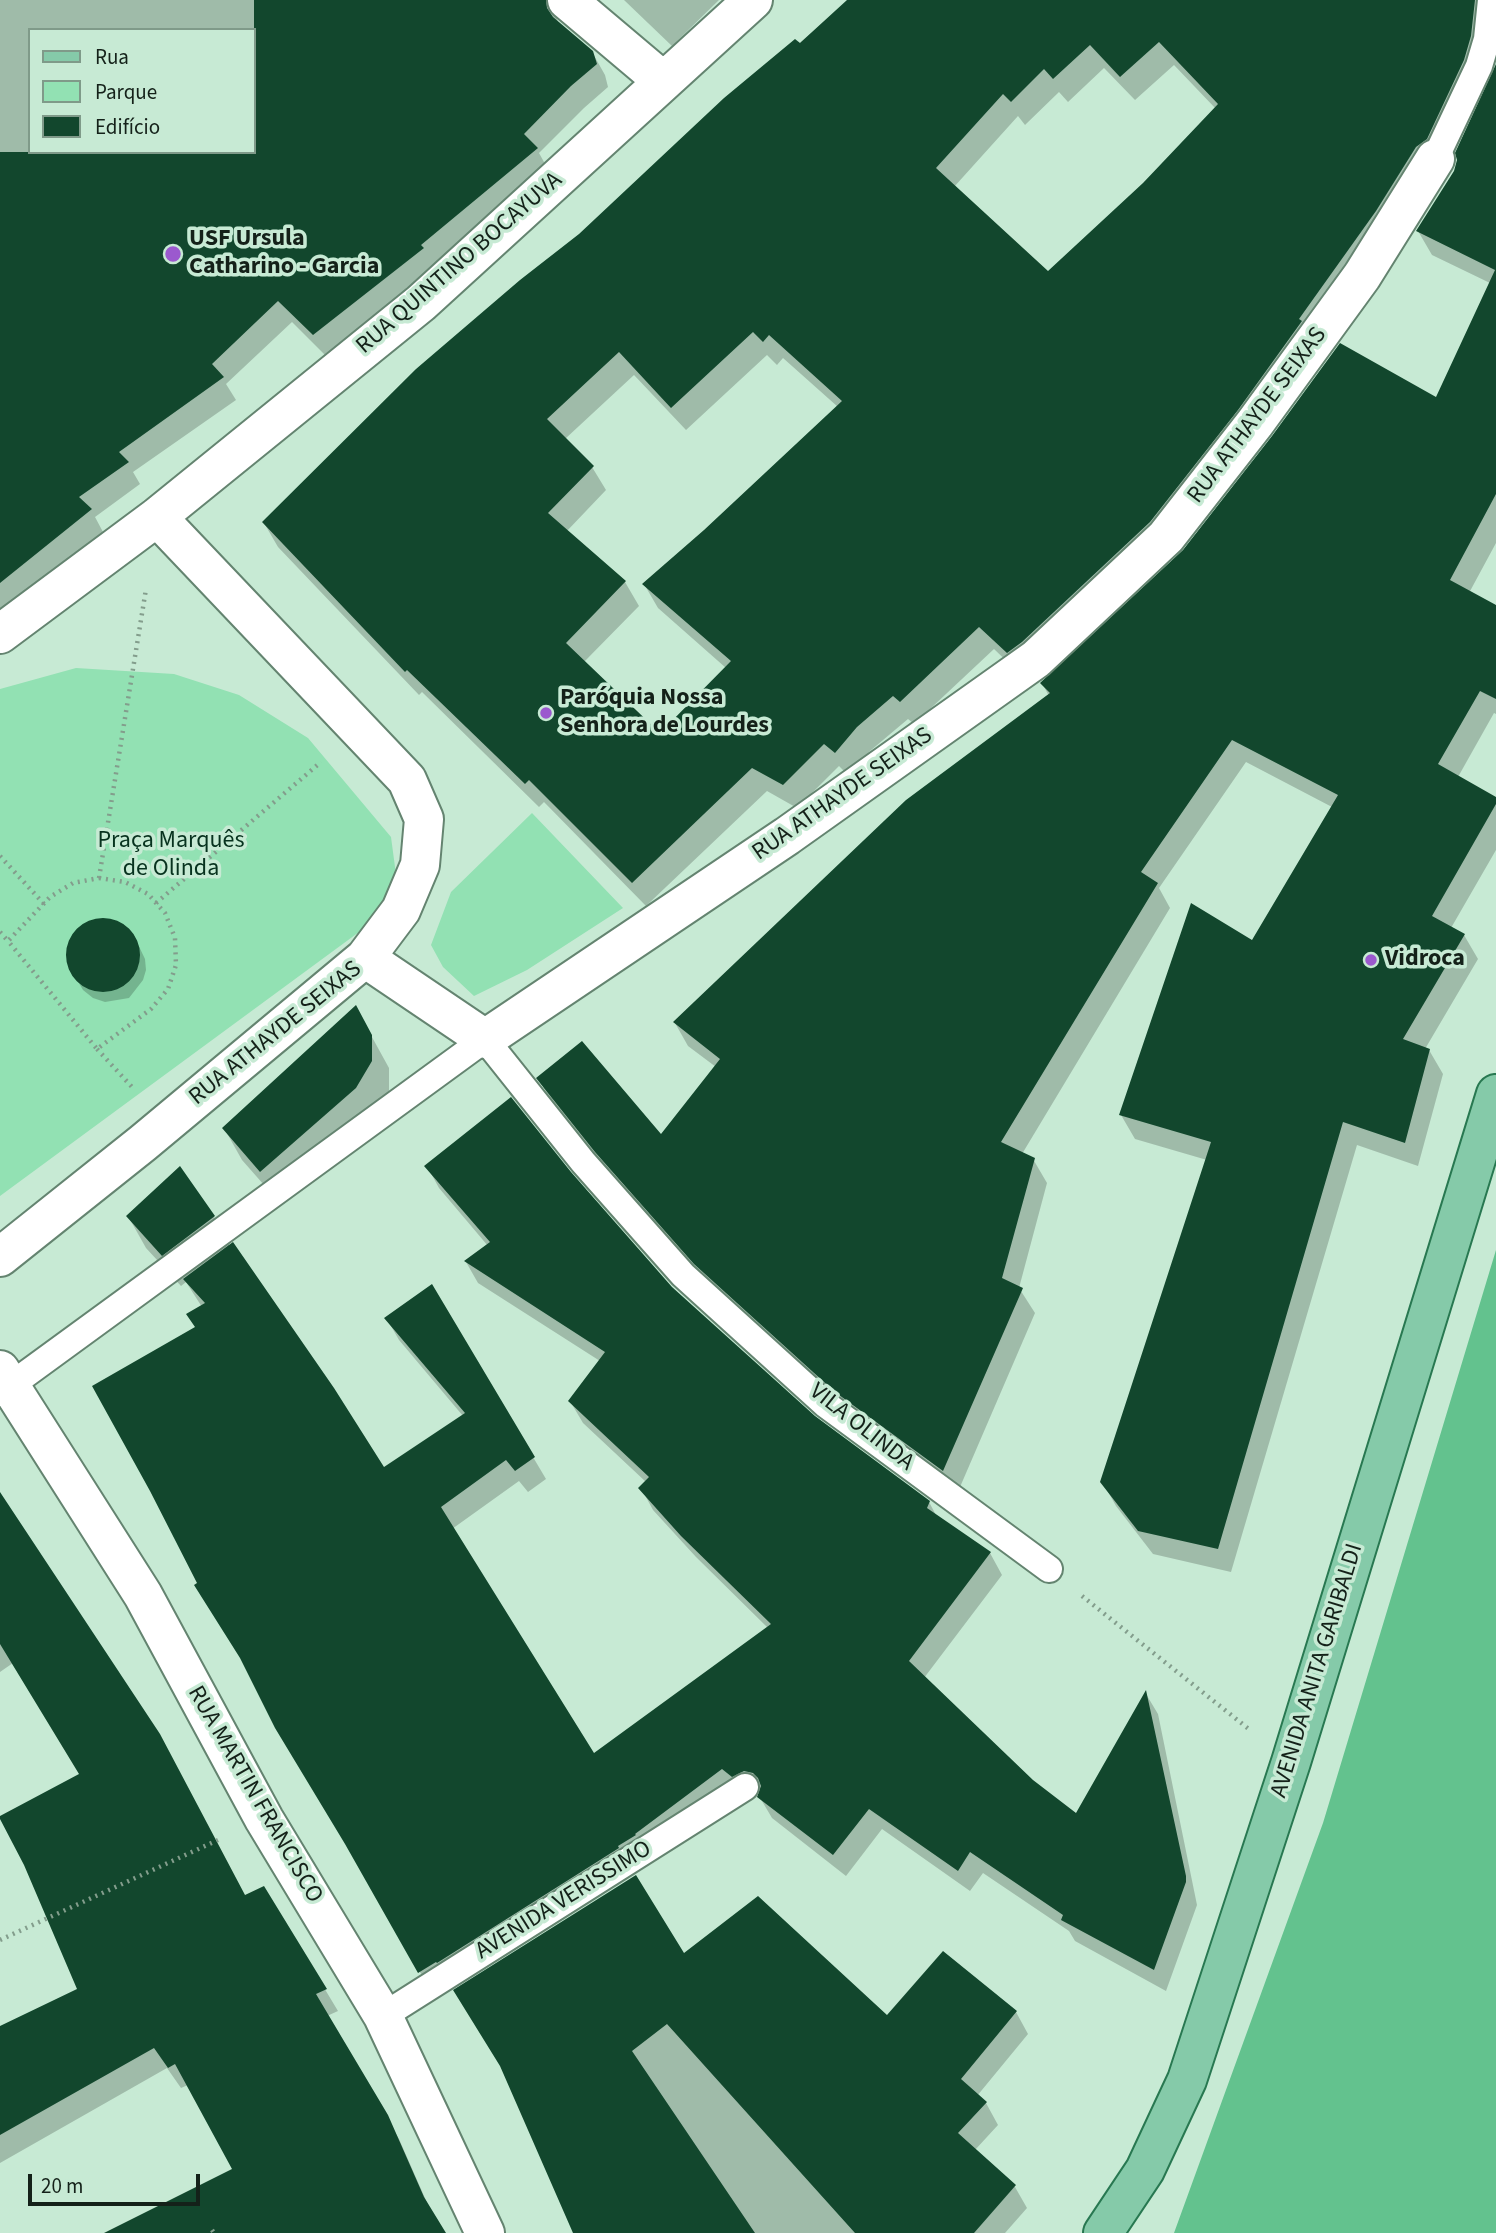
<!DOCTYPE html>
<html>
<head>
<meta charset="utf-8">
<style>
  body { margin:0 }
  #map { position:relative; width:1496px; height:2233px; overflow:hidden; background:#c7ead4; font-family:"Source Sans 3",sans-serif }
  canvas { display:block }
  .legend { position:absolute; left:28px; top:28px; width:228px; height:126px; box-sizing:border-box; background:#c7ead4; border:2px solid #7f9a89; margin:0; padding:9px 12px; list-style:none; font-size:21px; color:#142119 }
  .legend li { display:flex; align-items:center; gap:14px; height:35px }
  .legend b { width:35px; border:2px solid #7f9a89 }
  .scale { position:absolute; left:28px; top:2174px; width:172px; height:32px; box-sizing:border-box; border:4px solid #142119; border-top:0; padding-left:9px; font-size:21px; line-height:24px; white-space:nowrap; color:#142119; -webkit-text-stroke:5px #c7ead4; paint-order:stroke }
</style>
</head>
<body>
<div id="map">
<canvas width="1496" height="2233"></canvas>
<ul class="legend">
<li><b style="height:9px;background:#85caa9"></b>Rua</li>
<li><b style="height:19px;background:#92e1b3"></b>Parque</li>
<li><b style="height:19px;background:#12472d"></b>Edifício</li>
</ul>
<div class="scale">20 m</div>
</div>
<script>
const context = document.querySelector('canvas').getContext('2d');
context.lineJoin = 'round';
function paint(path, color) { context.fillStyle = color; context.fill(path, 'evenodd'); }
const toPath = rows => new Path2D(rows.map(r => 'M' + r).join(''));
function stroke(path, color, width, dash) { context.strokeStyle = color; context.lineWidth = width; context.lineCap = dash ? 'butt' : 'round'; context.setLineDash(dash || []); context.stroke(path); }
function write(font, color, halo, rows, align = 'center') {
  context.font = font + ' "Source Sans 3",sans-serif'; context.lineWidth = 7; context.setLineDash([]); context.textBaseline = 'middle'; context.strokeStyle = halo; context.fillStyle = color; for (const [text, x, y, turn = 0] of rows) {
    context.save(); context.translate(x, y); context.rotate((+turn || 0) * Math.PI / 180); context.textAlign = isNaN(turn) ? turn : align; if (halo) context.strokeText(text, 0, 0); context.fillText(text, 0, 0); context.restore();
  }
}
paint(toPath([
  [76,668,174,674,239,695,308,738,391,837,397,882,374,921,0,1196,0,689],
  [532,813,623,908,527,970,474,996,443,967,431,945,451,892]
]), '#92e1b3');
paint(toPath([
  [1496,1250,1496,2233,1174,2233,1323,1823]
]), '#63c28e');
paint(toPath([
  [0,0,582,0,563,7,557,18,558,23,592,52,605,75,608,87,584,108,539,153,549,171,435,271,326,356,292,322,226,384,236,400,133,472,140,484,95,517,103,532,0,616],
  [30,30,254,30,254,152,30,152],
  [624,0,719,0,672,46],
  [849,0,1496,0,1484,61,1312,342,1022,676,994,649,914,724,908,719,870,751,849,776,839,766,797,808,767,791,646,906,544,802,539,807,422,692,419,695,278,547,264,523,580,235],
  [1174,65,1216,109,1144,184,1048,274,954,187,1018,116,1025,125,1059,92,1068,102,1104,68,1135,100],
  [767,355,777,365,783,358,838,407,705,531,644,584,658,608,726,668,660,735,584,662,639,606,625,582,566,532,606,490,592,467,565,439,634,375,686,430],
  [1496,70,1496,543,1469,593,1496,607,1496,714,1494,713,1458,777,1496,799,1496,850,1451,928,1464,935,1478,959,1425,1049,1429,1050,1443,1074,1418,1166,1357,1145,1231,1572,1153,1554,1116,1506,1102,1481,1207,1160,1135,1139,1121,1115,1252,942,1332,807,1246,762,1159,888,1170,908,1022,1154,1033,1159,1047,1183,1019,1288,1035,1313,957,1494,851,1416,710,1288,611,1176,552,1102,538,1078,661,1137,716,1067,688,1046,675,1023,1049,696,1042,683,1437,400,1490,283,1432,255,1418,231,1455,171],
  [106,919,118,922,134,936,145,959,146,970,143,980,129,998,105,1002,93,998,83,990,70,968,67,955,69,943,75,932,85,924,96,920],
  [356,1008,389,1068,389,1093,279,1202,242,1160,224,1128],
  [427,1166,570,1174,671,1288,813,1417,929,1502,937,1517,990,1553,1002,1575,924,1678,1031,1781,1077,1816,1146,1694,1158,1714,1197,1905,1166,1991,1075,1941,1069,1931,983,1873,970,1891,882,1829,846,1876,772,1818,759,1796,760,1793,757,1792,432,1993,199,1584,197,1328,202,1307,186,1282,181,1286,146,1248,128,1216,180,1169,214,1217,230,1246,384,1469,463,1416,399,1340,387,1319,432,1287,546,1479,528,1492,519,1481,452,1529,594,1756,768,1628,696,1557,653,1510,641,1488,646,1482,583,1423,570,1401,600,1361,478,1283,466,1262,488,1246,439,1188],
  [0,1545,246,1897,264,1888,338,2011,327,2016,399,2139,432,2214,444,2233,111,2233,234,2169,188,2085,181,2088,167,2068,0,2163,0,2028,79,1990,81,1775,13,1663,0,1672],
  [684,1955,887,2017,1016,2012,1028,2034,977,2096,986,2103,998,2125,975,2150,1015,2187,1027,2208,1005,2233,575,2233,503,2070]
]), '#0003');
paint(toPath([
  [254,0,546,0,547,8,553,17,593,51,597,64,571,86,524,134,538,148,421,245,424,248,313,335,278,301,212,364,224,377,119,452,129,462,79,497,92,509,0,583,0,152,254,152],
  [847,0,1475,0,1471,36,1464,60,1427,139,1416,147,1376,211,1299,319,1302,321,1238,410,1150,522,1022,642,1007,653,979,627,900,702,893,696,857,727,835,753,824,744,783,785,752,768,632,883,529,780,525,784,407,670,405,672,262,522,416,369,520,280,579,234,724,98,795,39,800,43],
  [1159,42,1218,104,1143,183,1048,271,936,168,1003,94,1011,102,1044,69,1053,79,1090,45,1120,77],
  [753,332,763,342,769,335,842,401,704,530,642,584,731,661,660,733,566,643,626,581,548,513,594,466,547,419,619,352,671,408],
  [1496,64,1496,494,1450,580,1496,605,1496,699,1480,691,1438,764,1496,797,1496,804,1432,916,1465,934,1403,1039,1430,1049,1405,1143,1343,1122,1218,1549,1138,1531,1100,1482,1211,1142,1119,1115,1191,903,1252,940,1338,795,1232,740,1141,872,1158,883,1001,1142,1035,1158,1002,1278,1023,1288,943,1471,835,1392,694,1264,595,1152,536,1078,582,1041,661,1134,720,1059,673,1022,906,800,1050,693,1040,683,1183,550,1272,436,1340,343,1436,397,1495,270,1416,231,1454,171,1457,160,1455,153],
  '66 955a37 37 0 1 1 74 0a37 37 0 1 1-74 0Z',
  [356,1005,372,1035,372,1061,356,1088,260,1172,222,1128],
  [511,1097,571,1172,672,1287,815,1416,930,1501,927,1508,991,1552,909,1661,1033,1780,1076,1813,1146,1690,1186,1876,1186,1882,1154,1970,1061,1920,1063,1915,970,1852,958,1871,869,1809,833,1855,757,1797,761,1786,758,1778,753,1773,744,1771,732,1777,722,1769,635,1834,636,1835,618,1846,619,1848,437,1963,436,1962,418,1973,345,1844,275,1728,240,1658,194,1585,197,1583,150,1491,92,1386,195,1327,186,1314,205,1303,183,1279,233,1242,334,1388,384,1467,465,1413,384,1318,432,1284,535,1457,515,1471,506,1460,441,1507,594,1753,771,1624,681,1536,638,1488,649,1477,568,1401,605,1352,464,1261,490,1242,424,1166],
  [180,1166,215,1216,162,1256,126,1216],
  [0,1492,160,1734,245,1895,264,1886,327,1989,316,1994,388,2115,424,2197,446,2233,104,2233,232,2169,175,2064,168,2068,154,2048,0,2135,0,2026,77,1989,24,1865,0,1819,0,1816,79,1774,0,1644],
  [636,1875,684,1953,758,1896,887,2015,943,1951,1017,2011,961,2079,987,2102,958,2133,1016,2185,974,2233,855,2233,667,2024,632,2051,755,2233,573,2233,500,2066,453,1990]
]), '#12472d');
const lane = toPath([
  [1435,159,1479,66,1487,39,1491,0],
  [0,1393,485,1039,583,1162,683,1275,825,1404,1049,1569],
  [383,2016,745,1787]
]);
const street = toPath([
  [567,0,663,81],
  [0,634,157,517,421,303,753,0],
  [365,958,485,1039,787,836,1036,659,1166,537,1255,423,1362,276,1435,159],
  [0,1257,143,1143,365,958,401,910,420,865,424,819,407,780,157,517],
  [0,1370,143,1595,264,1819,383,2016,485,2233]
]);
const primary = toPath([
  [1103,2233,1145,2170,1187,2080,1291,1762,1496,1094]
]);
stroke(lane, '#648470', 30);
stroke(street, '#648470', 42);
stroke(primary, '#287851', 42);
stroke(toPath([
  [0,856,44,904],
  [99,878,125,882,148,894,165,913,175,938,176,965,168,989,151,1009,97,1049,8,941,50,897,73,883,99,878],
  [99,878,146,589],
  [156,903,321,762],
  [0,932,8,941],
  [97,1049,132,1087],
  [1082,1596,1250,1730],
  [0,1940,218,1840],
  [212,2230,214,2233]
]), '#839d8c', 4.5, [2, 5]);
stroke(lane, '#fff', 26);
stroke(street, '#fff', 38);
stroke(primary, '#85caa9', 38);
for (const [x, y, r, color] of [
  [173,254,9,"#9b59ce"],
  [546,713,7,"#9b59ce"],
  [1371,960,7,"#9b59ce"]
]) { const dot = new Path2D(); dot.arc(x, y, r, 0, 2 * Math.PI); context.fillStyle = color; context.fill(dot); stroke(dot, '#c7ead4', 2.5); }
write('bold 24px', '#142119', '#c7ead4', [
  ["USF Ursula",189,240],
  ["Catharino - Garcia",189,268],
  ["Paróquia Nossa",560,699],
  ["Senhora de Lourdes",560,727],
  ["Vidroca",1385,960]
], 'left');
write('24px', '#142119', '#c7ead4', [
  ["RUA QUINTINO BOCAYUVA",460,264,-41],
  ["RUA ATHAYDE SEIXAS",1258,416,-53],
  ["RUA ATHAYDE SEIXAS",843,795,-35],
  ["RUA ATHAYDE SEIXAS",276,1034,-39],
  ["VILA OLINDA",861,1428,38],
  ["AVENIDA ANITA GARIBALDI",1318,1671,-73],
  ["RUA MARTIN FRANCISCO",254,1795,60],
  ["AVENIDA VERISSIMO",564,1901,-32]
]);
write('24px', '#07321e', '#c7ead4', [
  ["Praça Marquês",171,842],
  ["de Olinda",171,870]
]);
</script>
</body>
</html>
